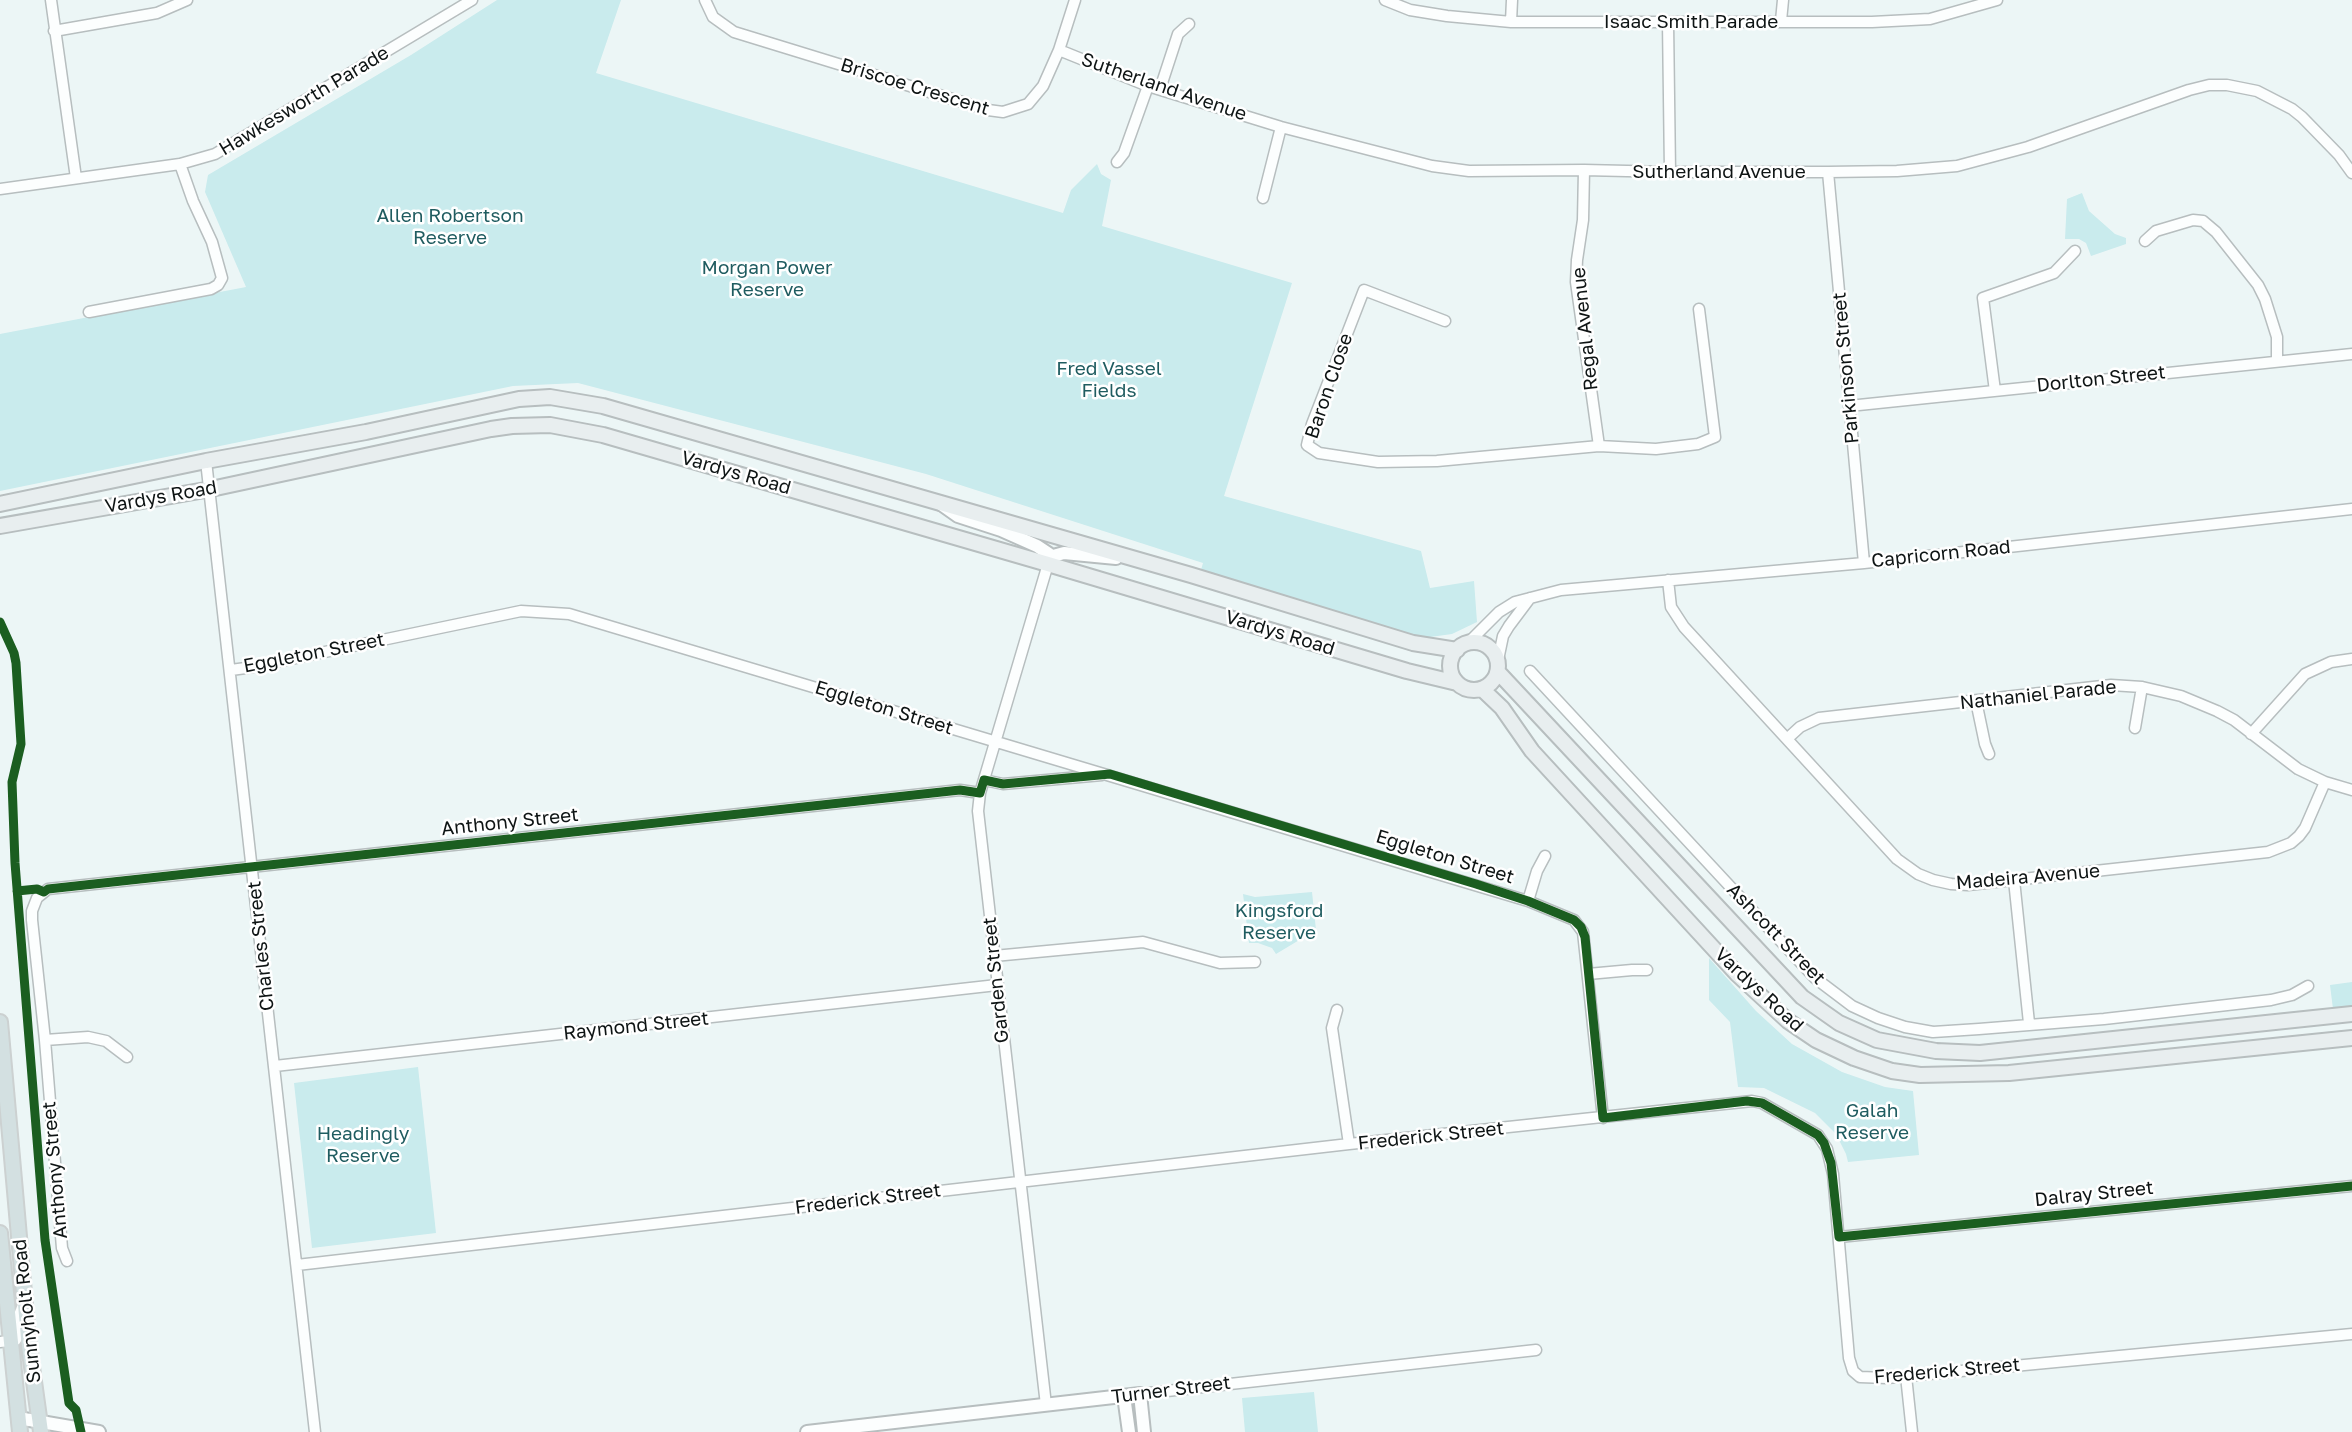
<!DOCTYPE html>
<html>
<head>
<meta charset="utf-8">
<style>
  body { margin:0 }
  canvas { display:block; background:#ecf6f6 }
</style>
</head>
<body>
<canvas width="2352" height="1432"></canvas>
<script>
const context = document.querySelector('canvas').getContext('2d');
context.lineJoin = 'round';
function paint(path, color) { context.fillStyle = color; context.fill(path, 'evenodd'); }
const toPath = rows => new Path2D(rows.map(r => 'M' + r).join(''));
function stroke(path, color, width, dash) { context.strokeStyle = color; context.lineWidth = width; context.lineCap = dash ? 'butt' : 'round'; context.setLineDash(dash || []); context.stroke(path); }
function write(font, color, halo, rows, align = 'center') {
  context.font = font + ' "Golos Text",sans-serif'; context.lineWidth = 5; context.setLineDash([]); context.textBaseline = 'middle'; context.strokeStyle = halo; context.fillStyle = color; for (const [text, x, y, turn = 0] of rows) {
    context.save(); context.translate(x, y); context.rotate((+turn || 0) * Math.PI / 180); context.textAlign = isNaN(turn) ? turn : align; if (halo) context.strokeText(text, 0, 0); context.fillText(text, 0, 0); context.restore();
  }
}
paint(toPath([
  [497,0,621,0,596,73,1063,213,1071,190,1097,164,1101,174,1111,180,1102,226,1292,283,1224,496,1421,551,1430,588,1474,581,1477,622,1452,634,1423,638,1201,570,1203,563,926,474,578,383,513,386,0,491,0,334,246,287,205,192,208,175,411,55],
  [2082,193,2089,211,2115,234,2126,238,2126,244,2091,256,2086,243,2079,239,2065,239,2067,199],
  [1312,892,1316,930,1276,954,1272,948,1258,943,1249,943,1243,894,1255,897],
  [1709,958,1756,1011,1792,1044,1842,1072,1885,1087,1913,1091,1919,1155,1848,1162,1846,1154,1836,1134,1815,1113,1764,1088,1738,1087,1730,1022,1709,1000],
  [2352,982,2352,1007,2333,1009,2330,985],
  [418,1067,436,1233,312,1248,294,1083],
  [1314,1392,1318,1432,1245,1432,1242,1398]
]), '#c9ebed');
const minor = toPath([
  [51,0,76,178],
  [705,0,713,17,734,32,988,110,1003,112,1028,104,1043,86,1059,50,1075,0],
  [1385,0,1410,10,1447,16,1511,22,1872,22,1930,19,1997,0],
  [1781,21,1783,0],
  [1511,22,1512,0],
  [1668,22,1670,172],
  [54,31,157,13,187,0],
  [1059,50,1148,86,1281,127,1432,166,1469,171,1584,170,1670,172,1828,172,1897,171,1957,166,2028,147,2189,90,2209,85,2227,85,2257,91,2292,109,2302,117,2339,155,2352,173],
  [1160,89,1178,34,1189,24],
  [1117,162,1124,153,1148,86],
  [1584,170,1583,220,1577,260,1576,282,1599,446],
  [1828,172,1864,563],
  [0,189,180,164,215,154,472,0],
  [1263,198,1281,127],
  [2145,241,2156,231,2193,220,2203,221,2216,232,2258,285,2265,299,2277,337,2277,360],
  [89,312,211,289,218,285,222,278,212,242,193,201,180,164],
  [1445,321,1364,290,1312,424,1307,445,1319,453,1378,462,1437,461,1599,446,1656,449,1698,444,1715,437,1699,309],
  [1995,391,1983,298,2054,273,2075,251],
  [1849,406,2352,354],
  [206,461,315,1432],
  [1668,580,1671,607,1684,627,1897,859,1918,874,1933,880,1951,884,1968,885,2268,852,2291,843,2299,836,2305,828,2325,782],
  [1468,643,1499,612,1515,602,1561,590,1864,563,2352,509],
  [1498,660,1503,636,1509,626,1530,598],
  [231,670,253,667,521,611,569,614,1528,901,1574,920,1583,932,1603,1118],
  [1530,671,1815,978,1852,1006,1878,1018,1905,1027,1933,1032,1979,1029,2104,1019,2271,1000,2292,995,2308,986],
  [1976,701,1985,744,1989,754],
  [2135,728,2142,687],
  [2251,734,2305,674,2331,662,2352,659],
  [1788,738,1800,727,1819,718,2111,685,2142,687,2181,696,2217,711,2234,720,2298,769,2325,782,2352,790],
  [984,780,1003,784,1102,775],
  [2014,880,2029,1023],
  [1528,901,1537,871,1545,856],
  [994,956,1143,942,1220,963,1255,962],
  [1588,974,1632,970,1647,970],
  [1337,1010,1332,1028,1349,1144],
  [45,1040,88,1037,106,1041,127,1057],
  [275,1066,997,985],
  [1839,1237,2352,1186],
  [67,1261,62,1248,45,1040,32,920,32,911,37,898,48,889,960,790,980,793],
  [297,1265,1349,1144,1752,1101,1762,1103,1818,1135,1827,1149,1833,1174,1849,1358,1853,1371,1860,1377,1887,1378,2352,1334],
  [0,1342,16,1340,18,1335,17,1320,23,1305],
  [1906,1376,1912,1432],
  [1140,1394,1536,1350],
  [1046,1405,978,811,980,793,1048,564]
]);
const tertiary = toPath([
  [941,504,958,516,1001,530,1037,546,1049,554,1048,564],
  [1048,563,1053,556,1064,553,1116,558],
  [1124,1396,1129,1432],
  [18,1418,99,1432],
  [807,1432,1140,1394,1144,1432]
]);
const secondary = toPath([
  [0,504,206,461,366,432,519,399,550,397,603,406,1191,575,1413,643,1457,650],
  [0,526,211,489,491,429,512,426,550,425,603,435,1048,564,1407,671,1457,683],
  '1450 666a24 24 0 1 1 48 0a24 24 0 1 1-48 0Z',
  [1498,672,1802,997,1839,1023,1877,1040,1936,1051,1980,1053,2352,1014],
  [1482,689,1502,708,1532,751,1737,974,1788,1021,1816,1040,1854,1058,1892,1071,1920,1075,2009,1073,2352,1038]
]);
const primary = toPath([
  [0,1022,28,1338,41,1432],
  [0,1233,20,1432]
]);
stroke(minor, '#b7bebf', 13);
stroke(tertiary, '#b7bebf', 16);
stroke(secondary, '#b7bebf', 18);
stroke(primary, '#ccd1d1', 18);
stroke(minor, '#fcfefe', 10);
stroke(tertiary, '#fcfefe', 12);
stroke(secondary, '#e8eeef', 14);
stroke(primary, '#d3e0e1', 14);
stroke(toPath([
  [0,622,14,653,16,663,21,744,12,782,15,863,45,1240,69,1403,76,1410,81,1432],
  [17,891,37,889,44,892,48,889,960,790,980,793,984,780,1003,784,1110,774,1476,884,1528,901,1574,920,1581,927,1585,937,1603,1118,1747,1101,1762,1103,1818,1135,1824,1143,1831,1163,1839,1237,2352,1186]
]), '#1b5e20', 9);
write('19px', '#0e1414', '#fff', [
  ["Isaac Smith Parade",1691,22],
  ["Briscoe Crescent",915,87,17],
  ["Sutherland Avenue",1164,87,19],
  ["Hawkesworth Parade",304,101,-31],
  ["Sutherland Avenue",1719,172],
  ["Regal Avenue",1585,329,-96],
  ["Parkinson Street",1846,368,-95],
  ["Dorlton Street",2101,379,-6],
  ["Baron Close",1329,386,-71],
  ["Vardys Road",736,473,16],
  ["Vardys Road",161,497,-10],
  ["Capricorn Road",1941,554,-6],
  ["Vardys Road",1280,633,17],
  ["Eggleton Street",314,653,-11],
  ["Nathaniel Parade",2038,695,-6],
  ["Eggleton Street",884,708,17],
  ["Anthony Street",510,822,-6],
  ["Eggleton Street",1445,857,17],
  ["Madeira Avenue",2028,877,-5],
  ["Ashcott Street",1776,934,46],
  ["Charles Street",261,946,-96],
  ["Garden Street",996,980,-96],
  ["Vardys Road",1759,990,43],
  ["Raymond Street",636,1026,-6],
  ["Frederick Street",1431,1136,-6],
  ["Anthony Street",55,1170,-95],
  ["Dalray Street",2094,1194,-6],
  ["Frederick Street",868,1199,-7],
  ["Sunnyholt Road",27,1311,-96],
  ["Frederick Street",1947,1371,-5],
  ["Turner Street",1171,1390,-7]
]);
write('19px', '#1f5c60', '#fff', [
  ["Allen Robertson",450,216],
  ["Reserve",450,238],
  ["Morgan Power",767,268],
  ["Reserve",767,290],
  ["Fred Vassel",1109,369],
  ["Fields",1109,391],
  ["Kingsford",1279,911],
  ["Reserve",1279,933],
  ["Galah",1872,1111],
  ["Reserve",1872,1133],
  ["Headingly",363,1134],
  ["Reserve",363,1156]
]);
</script>
</body>
</html>
